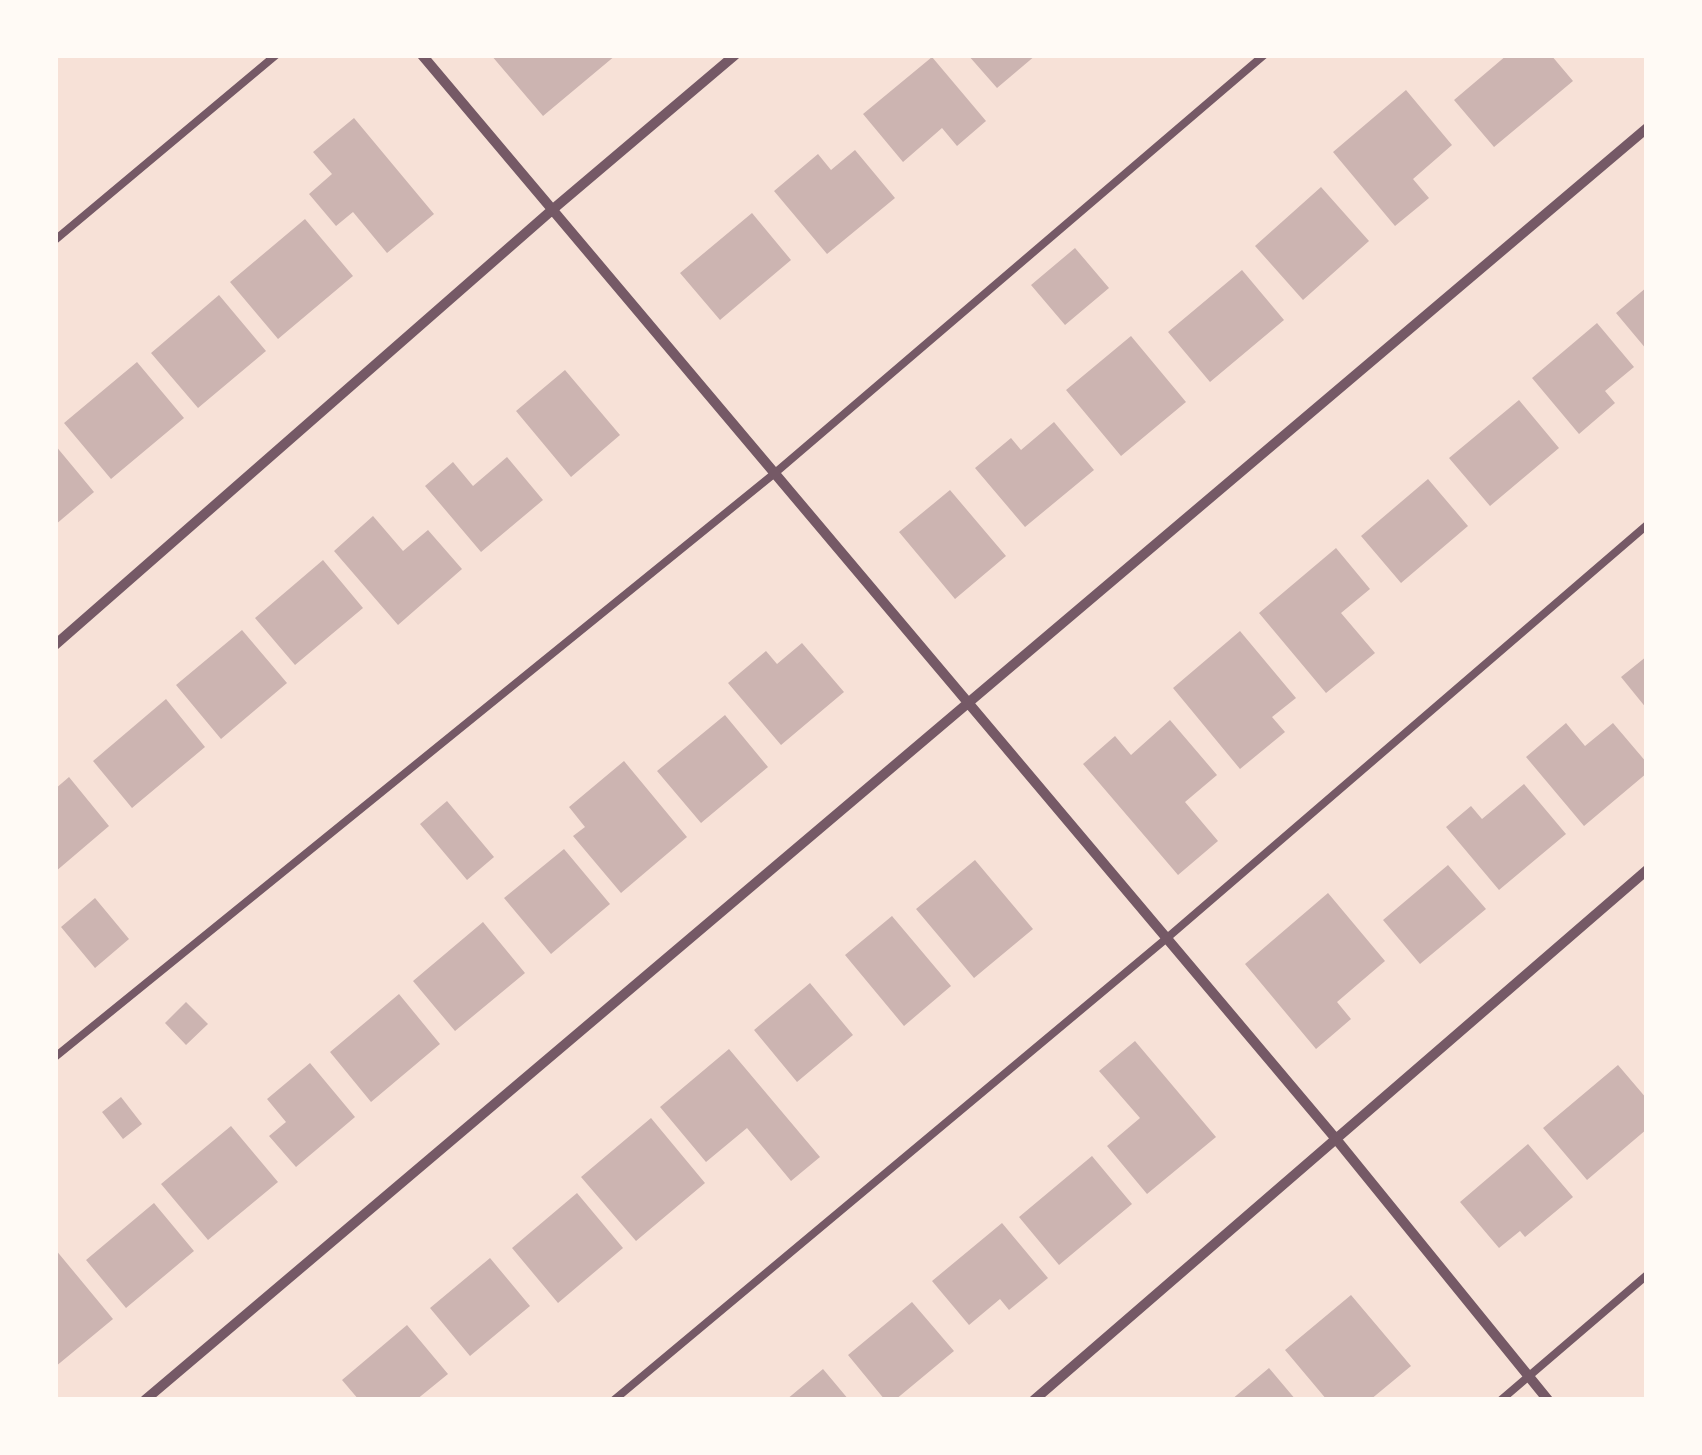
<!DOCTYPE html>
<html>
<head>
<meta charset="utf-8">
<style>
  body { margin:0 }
  #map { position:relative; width:1702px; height:1455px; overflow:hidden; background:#f7e1d7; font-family:"Fira Sans",sans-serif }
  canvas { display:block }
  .frame { position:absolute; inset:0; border:58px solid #fffaf5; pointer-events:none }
</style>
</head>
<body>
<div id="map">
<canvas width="1702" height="1455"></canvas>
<div class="frame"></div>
</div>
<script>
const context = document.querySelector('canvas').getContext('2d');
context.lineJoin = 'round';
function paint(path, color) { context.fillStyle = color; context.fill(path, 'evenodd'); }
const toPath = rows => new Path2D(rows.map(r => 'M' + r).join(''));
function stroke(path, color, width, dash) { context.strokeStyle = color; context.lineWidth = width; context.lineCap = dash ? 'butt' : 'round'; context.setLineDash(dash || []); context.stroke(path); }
paint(toPath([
  [491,55,616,55,543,116],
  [968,55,1036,55,997,88],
  [1507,55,1551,55,1573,81,1494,147,1454,100],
  [932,57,986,121,957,146,942,128,903,162,863,114],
  [1406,90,1452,145,1413,179,1429,198,1395,226,1333,152],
  [354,118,434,214,387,253,353,212,336,226,309,194,332,174,313,152],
  [855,150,895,198,827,254,774,191,818,154,831,170],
  [1321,187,1369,241,1303,300,1255,246],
  [752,213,791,260,720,320,680,273],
  [305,219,353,276,278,339,230,282],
  [1075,248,1109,288,1065,325,1031,285],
  [1242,270,1284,320,1210,382,1168,332],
  [1647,287,1647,350,1616,313],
  [219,295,266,351,198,408,151,353],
  [1597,323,1634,367,1605,391,1615,403,1579,434,1532,378],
  [1131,336,1186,402,1121,456,1066,390],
  [137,362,184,418,111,479,64,423],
  [565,370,620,435,571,477,516,411],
  [1519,400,1559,448,1490,506,1449,458],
  [1054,422,1094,470,1025,527,975,468,1011,438,1021,450],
  [55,445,94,492,55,525],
  [507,457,543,500,481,552,425,486,453,462,473,486],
  [1428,479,1468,526,1401,583,1361,536],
  [950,490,1006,556,955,599,899,532],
  [373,516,403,551,428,530,462,569,398,625,334,551],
  [1336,548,1370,589,1341,613,1375,653,1326,693,1259,613],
  [323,560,363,608,295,665,255,618],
  [242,630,287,683,221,739,176,685],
  [1240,631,1296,698,1272,717,1285,732,1240,769,1173,688],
  [802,643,844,692,781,745,728,683,766,651,777,664],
  [1647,656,1647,709,1621,677],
  [166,699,205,747,132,808,93,761],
  [725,715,768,767,701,823,657,771],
  [1170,720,1217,775,1185,802,1218,841,1178,875,1083,764,1115,736,1131,755],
  [1566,723,1585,746,1613,723,1647,763,1647,773,1584,826,1526,757],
  [624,761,687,837,621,893,573,836,585,827,569,807],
  [69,777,109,826,55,872,55,789],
  [1524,784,1566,834,1499,890,1446,827,1471,806,1482,819],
  [447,801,494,857,467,880,420,824],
  [564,849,610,904,551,954,504,898],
  [975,860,1033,929,974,978,916,909],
  [1448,865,1486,909,1420,964,1383,920],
  [1328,893,1385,961,1337,1002,1351,1019,1316,1049,1245,964],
  [95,898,129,939,95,968,61,927],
  [892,916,951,986,904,1026,845,955],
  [483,922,525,973,455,1031,413,981],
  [810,983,853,1035,797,1082,754,1030],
  [399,994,440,1044,371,1102,330,1052],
  [186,1002,208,1024,186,1045,165,1023],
  [1135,1041,1216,1137,1147,1194,1107,1146,1140,1118,1099,1071],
  [729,1049,820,1157,791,1181,747,1128,706,1162,660,1107],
  [310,1063,355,1117,296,1167,269,1136,286,1122,267,1099],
  [1618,1065,1647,1099,1647,1129,1587,1180,1543,1128],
  [121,1097,142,1124,123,1139,102,1112],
  [651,1118,705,1183,636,1241,581,1177],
  [231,1126,278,1182,208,1240,161,1184],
  [1528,1144,1573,1197,1525,1237,1520,1231,1499,1248,1460,1202],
  [1092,1156,1132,1204,1059,1265,1019,1217],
  [577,1193,623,1248,558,1303,512,1248],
  [154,1203,194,1251,126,1308,86,1260],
  [1002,1223,1048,1278,1009,1310,1000,1299,969,1325,932,1281],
  [55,1249,113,1319,55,1367],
  [490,1258,530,1306,470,1356,430,1308],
  [1351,1295,1411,1366,1370,1400,1327,1400,1285,1350],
  [912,1302,954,1351,895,1400,885,1400,848,1355],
  [407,1325,448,1374,416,1400,359,1400,342,1380],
  [1269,1368,1296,1400,1231,1400],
  [823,1369,849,1400,786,1400]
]), '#ccb4b1');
stroke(toPath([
  [55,240,276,55],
  [55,1057,775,473,1264,55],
  [614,1400,1167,938,1647,525],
  [1501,1400,1647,1275]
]), '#755966', 8);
stroke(toPath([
  [422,55,1336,1139,1548,1400],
  [55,645,552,210,735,55],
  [145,1400,1647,128],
  [1034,1400,1647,870]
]), '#755966', 10);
</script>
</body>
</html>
